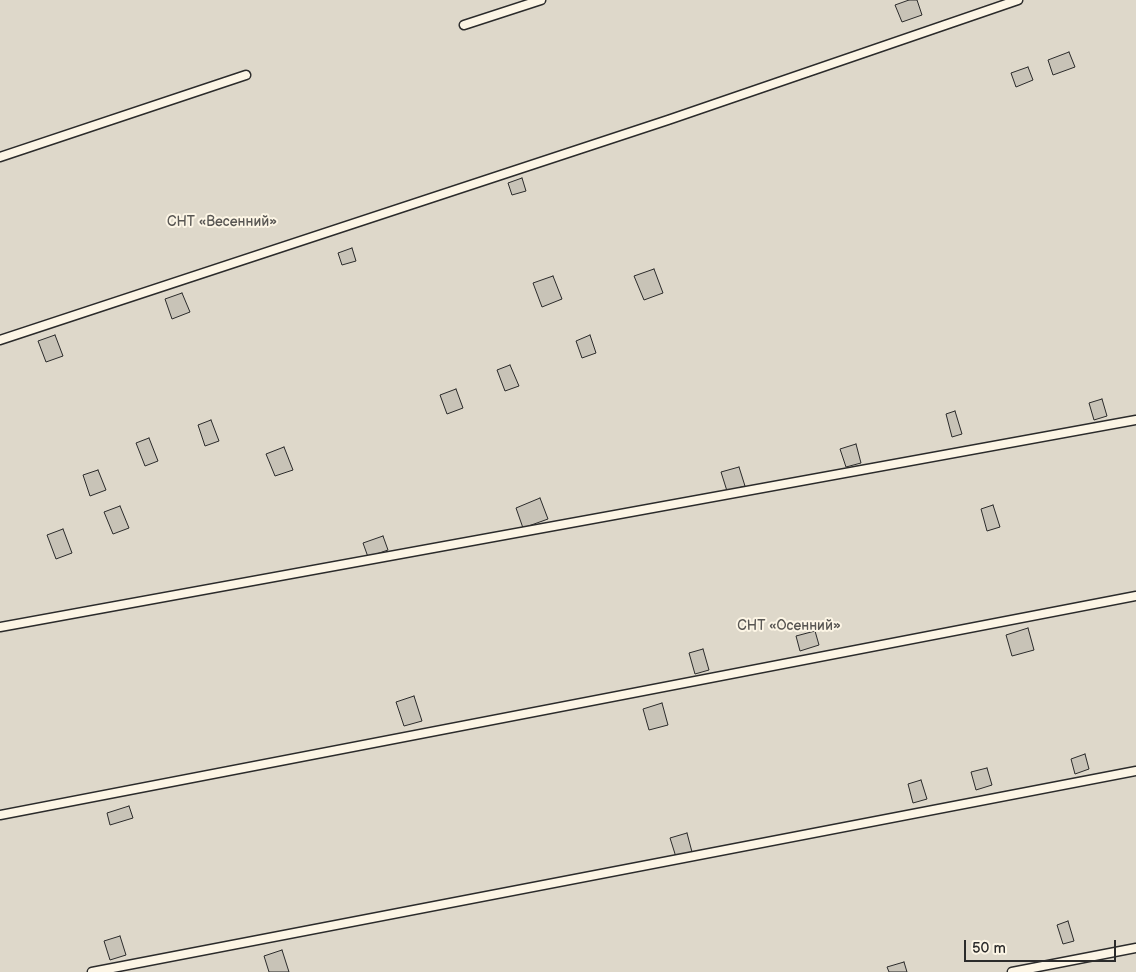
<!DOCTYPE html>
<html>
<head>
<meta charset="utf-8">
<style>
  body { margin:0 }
  #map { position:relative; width:1136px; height:972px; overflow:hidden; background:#fcf5e5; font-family:"Balsamiq Sans",sans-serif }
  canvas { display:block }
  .scale { position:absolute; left:964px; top:940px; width:152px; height:22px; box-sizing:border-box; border:2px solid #2b2b2b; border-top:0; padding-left:6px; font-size:15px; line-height:18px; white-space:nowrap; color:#2b2b2b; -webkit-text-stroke:4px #fcf5e5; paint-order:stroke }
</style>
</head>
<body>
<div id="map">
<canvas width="1136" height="972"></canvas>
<div class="scale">50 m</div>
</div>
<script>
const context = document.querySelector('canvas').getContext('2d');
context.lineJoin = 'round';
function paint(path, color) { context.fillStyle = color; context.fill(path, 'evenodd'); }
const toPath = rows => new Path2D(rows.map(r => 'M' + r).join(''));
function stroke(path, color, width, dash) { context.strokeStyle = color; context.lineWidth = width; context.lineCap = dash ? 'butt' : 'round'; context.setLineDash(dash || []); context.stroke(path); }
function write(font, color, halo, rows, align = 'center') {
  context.font = font + ' "Balsamiq Sans",sans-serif'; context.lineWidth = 4; context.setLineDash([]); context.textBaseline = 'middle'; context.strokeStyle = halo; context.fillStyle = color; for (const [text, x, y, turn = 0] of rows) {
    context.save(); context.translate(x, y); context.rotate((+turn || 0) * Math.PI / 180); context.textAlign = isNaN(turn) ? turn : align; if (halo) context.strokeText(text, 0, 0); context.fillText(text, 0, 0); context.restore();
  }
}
paint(toPath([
  [0,0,1136,0,1136,972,0,972]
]), '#ded8ca');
const building = toPath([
  [909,0,917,0,922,15,902,22,895,5,909,0],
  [1069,52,1075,67,1053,75,1048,60,1069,52],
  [1028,67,1033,80,1016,87,1011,73,1028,67],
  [522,178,526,191,512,195,508,183,522,178],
  [352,248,356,261,342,265,338,253,352,248],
  [654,269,663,293,644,300,634,276,654,269],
  [553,276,562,299,542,307,533,283,553,276],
  [182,293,190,312,172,319,165,299,182,293],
  [55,335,63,356,46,362,38,341,55,335],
  [590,335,596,353,582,358,576,341,590,335],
  [510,365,519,386,505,391,497,370,510,365],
  [456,389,463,408,447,414,440,395,456,389],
  [1102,399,1107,416,1094,420,1089,403,1102,399],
  [955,411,962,434,952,437,946,414,955,411],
  [211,420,219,441,205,446,198,425,211,420],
  [149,438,158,461,145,466,136,443,149,438],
  [856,444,861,463,846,467,840,449,856,444],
  [284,447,293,470,275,476,266,454,284,447],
  [739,467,745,486,727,491,721,472,739,467],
  [98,470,106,490,90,496,83,475,98,470],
  [540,498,548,519,523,528,516,508,540,498],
  [993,505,1000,527,987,531,981,509,993,505],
  [120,506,129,528,113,534,104,512,120,506],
  [63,529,72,553,56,559,47,535,63,529],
  [383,536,388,550,368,557,363,543,383,536],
  [1028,628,1034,650,1012,656,1006,635,1028,628],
  [815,631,819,645,800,651,796,636,815,631],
  [703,649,709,670,695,674,689,653,703,649],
  [414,696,422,721,404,726,396,702,414,696],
  [662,703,668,725,649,730,643,709,662,703],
  [1085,754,1089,769,1075,774,1071,759,1085,754],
  [987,768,992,785,976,790,971,772,987,768],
  [921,780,927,799,913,803,908,784,921,780],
  [129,806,133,818,110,825,107,813,129,806],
  [687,833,692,852,676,857,670,838,687,833],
  [1068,921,1074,941,1063,944,1057,925,1068,921],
  [120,936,126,955,110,960,104,941,120,936],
  [282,950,289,972,269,972,264,956,282,950],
  [904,962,907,972,889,972,887,967,904,962]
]);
paint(building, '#c8c3b7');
stroke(building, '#2b2b2b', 1);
const lane = toPath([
  [464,25,541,0],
  [0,157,246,75],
  [0,340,668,120,1018,0],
  [0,627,1136,420],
  [0,815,1136,596],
  [92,972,1136,771],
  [1012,972,1136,948]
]);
stroke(lane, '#2b2b2b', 11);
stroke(lane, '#fcf5e5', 8);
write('14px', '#585653', '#fcf5e5', [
  ["СНТ «Весенний»",222,222],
  ["СНТ «Осенний»",789,626]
]);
</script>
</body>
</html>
